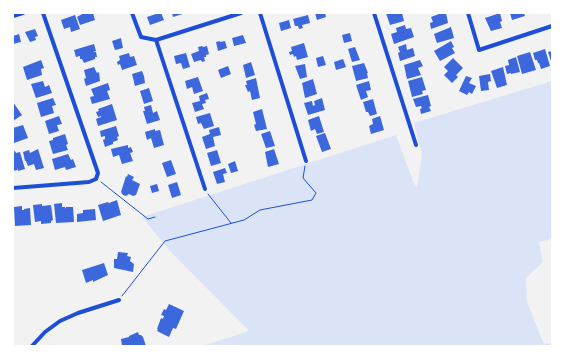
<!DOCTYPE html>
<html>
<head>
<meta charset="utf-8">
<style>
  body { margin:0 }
  #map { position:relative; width:565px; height:359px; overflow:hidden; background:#f2f2f2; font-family:"DM Sans",sans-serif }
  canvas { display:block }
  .frame { position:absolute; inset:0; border:14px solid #fff; pointer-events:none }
</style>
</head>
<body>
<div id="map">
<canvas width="565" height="359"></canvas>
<div class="frame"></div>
</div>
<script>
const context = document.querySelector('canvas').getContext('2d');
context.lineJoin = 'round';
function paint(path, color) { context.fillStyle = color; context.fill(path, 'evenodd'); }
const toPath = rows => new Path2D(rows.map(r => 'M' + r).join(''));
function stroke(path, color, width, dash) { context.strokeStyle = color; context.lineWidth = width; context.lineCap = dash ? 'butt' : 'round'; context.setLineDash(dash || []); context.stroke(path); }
paint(toPath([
  [552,81,552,239,539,242,543,262,526,278,527,302,544,344,552,343,552,346,202,346,249,331,170,251,142,217,396,135,413,181,417,188,422,154,414,123]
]), '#dbe4f7');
paint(toPath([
  [84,13,93,13,95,20,80,25,77,17],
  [159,13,161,13,164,20,150,25,147,17],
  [172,13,186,13,173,17],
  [315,13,325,13,326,17,317,20],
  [386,13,402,13,404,21,390,25],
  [439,13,446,13,448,23,431,29,430,23,433,22,431,17,439,14],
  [500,13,502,21,500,22,502,28,491,31,485,18],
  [510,13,524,13,525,16,512,20],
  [75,15,80,29,71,32,70,27,64,29,61,20],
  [308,15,310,23,302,25,303,28,299,29,298,26,295,26,293,19],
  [289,20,291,28,281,31,279,23],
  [405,25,406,29,411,28,414,37,394,44,391,34,397,32,396,28],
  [451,27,454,38,437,43,434,34],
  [35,29,38,36,35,37,36,40,30,42,25,32],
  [350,33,352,41,344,43,342,35],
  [19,34,21,42,13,44,13,36],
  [243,35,246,43,234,46,232,38],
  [121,38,123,48,115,50,112,41],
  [220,41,220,42,225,41,227,48,218,51,216,42],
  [451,41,454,47,452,48,455,53,440,61,434,51],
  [304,43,308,57,297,60,296,56,294,57,293,54,290,55,289,52,292,51,291,47],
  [94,44,96,51,93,52,96,52,97,57,95,57,95,59,84,63,82,59,80,59,80,56,76,57,74,50],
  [406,44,407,50,413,48,415,56,400,61,398,53,400,52,398,47],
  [202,46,203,47,207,46,209,54,206,55,206,57,204,57,205,61,202,62,201,60,194,62,191,54,199,51,198,47],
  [355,47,360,60,352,62,348,49],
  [545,49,550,66,541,69,539,63,538,63,537,60,535,60,533,53],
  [552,51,552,64,548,52],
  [530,52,536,70,522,74,517,56],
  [129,53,130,57,134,56,137,65,122,70,120,64,118,65,117,62,120,60,119,56],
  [186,53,190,67,183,69,181,63,176,64,174,56],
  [323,56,326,65,318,67,316,58],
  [516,57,520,72,511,74,511,73,507,74,505,66,509,65,508,60],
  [453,58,463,68,456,75,458,77,452,83,444,75,448,71,444,67],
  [343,59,346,67,336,70,334,62],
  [41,60,44,68,41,69,42,75,27,80,23,67],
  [420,60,423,66,418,68,421,75,407,79,404,65],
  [251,62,255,75,246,78,243,65],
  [364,63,368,73,367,73,368,78,356,81,352,66],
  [305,64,307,77,300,79,295,66],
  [228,66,231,74,221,78,218,70],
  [94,67,97,73,99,72,100,81,86,86,84,79,86,78,84,70],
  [503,67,507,85,497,88,491,71],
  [142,71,144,76,145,83,135,86,132,74],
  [490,74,491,81,488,82,489,90,481,91,479,76],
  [466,76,472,78,469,83,476,86,472,94,469,92,467,95,459,91],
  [198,77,203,91,194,94,192,87,187,89,185,81],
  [422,77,426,90,422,91,423,94,412,97,408,81],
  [256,78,260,98,252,100,250,91,248,92,245,85,247,85,246,81],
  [313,79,317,94,305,98,302,83],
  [43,81,45,87,49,85,52,93,36,98,31,84],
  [369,81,371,90,366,91,368,97,361,100,356,85],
  [108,83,110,90,107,91,110,99,92,104,90,97,94,96,91,89],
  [149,88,153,101,144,104,140,91],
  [207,93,209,99,205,100,206,103,202,104,204,109,195,112,192,103,200,101,199,96],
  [428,95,431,106,429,107,431,111,421,114,420,109,422,108,421,106,416,107,413,99],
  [53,98,56,105,52,106,54,113,41,117,37,103],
  [322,98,325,110,308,115,304,103,312,101,313,106,315,105,314,101],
  [373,99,377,114,370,116,368,112,366,112,363,102],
  [13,102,22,115,13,121],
  [112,104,117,120,98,126,96,119,101,117,101,116,98,117,96,112,99,111,98,109],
  [151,105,153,113,157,111,160,120,147,124,143,111,145,111,144,107],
  [262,109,267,129,256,131,254,125,256,124,253,112],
  [210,113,214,126,204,129,201,123,198,124,196,117],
  [59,116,62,124,57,125,59,131,49,134,45,121],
  [319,116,324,132,317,134,315,129,311,131,308,120],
  [380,116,384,130,371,134,369,126,373,124,372,119],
  [23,125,28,138,14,143,13,128],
  [116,126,119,136,117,137,118,140,113,142,113,144,105,147,103,140,105,139,105,136,101,137,100,131],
  [219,127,221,135,213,137,215,146,206,149,202,137,210,134,209,130],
  [155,129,155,131,160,130,164,145,154,148,151,138,147,140,145,132],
  [270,131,275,146,266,148,261,134],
  [325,133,331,149,322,152,316,136],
  [65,134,68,144,66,145,68,150,53,154,49,141,53,140,53,138],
  [128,145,128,148,131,147,133,152,130,153,133,161,122,164,119,155,113,157,111,149],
  [38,149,44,168,36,170,34,164,28,166,26,161,25,161,23,152,29,150,30,153],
  [274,149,279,164,268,167,265,152],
  [217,150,221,163,211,166,207,153],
  [15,151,16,153,20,152,25,169,18,171,17,168,17,170,13,171,13,152],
  [68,154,71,160,73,159,76,167,66,170,65,167,55,170,52,159],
  [171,160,176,174,167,177,162,163],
  [235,161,238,171,231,173,228,164],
  [225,168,227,173,223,174,225,182,217,184,213,172],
  [128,174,134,177,132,180,140,184,136,195,133,196,129,194,126,196,123,195,121,192,126,176,127,177],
  [177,182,181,195,172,198,168,185],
  [157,184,159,191,152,193,150,186],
  [117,200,121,215,103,221,98,205,108,202,110,205,109,203],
  [62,203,62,207,65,207,65,209,66,207,73,207,74,222,56,223,54,204],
  [42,204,42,206,51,205,53,220,51,221,51,223,41,224,41,221,35,222,33,205],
  [22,206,22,210,24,210,24,209,30,208,31,225,15,226,14,207],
  [95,209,96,220,77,222,77,214,83,213,83,210],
  [118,252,128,253,127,256,131,257,130,261,134,264,133,272,114,268,114,259,117,259],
  [104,263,108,275,93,282,93,280,86,283,82,270],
  [169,304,184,311,176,329,173,328,169,337,157,331,158,329,157,329,161,318,163,319,164,316,161,315,164,309,166,310],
  [138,332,139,335,141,335,143,337,146,346,122,346,121,339,129,337,129,336]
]), '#3d67dc');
stroke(toPath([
  [101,182,148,219,155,217],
  [208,194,231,223],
  [122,296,165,241,244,220,260,210,312,200,316,193,303,178,305,166]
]), '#1d4ed8', 1);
stroke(toPath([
  [132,13,141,37,156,40,241,13],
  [260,13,306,161],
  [374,13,416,145],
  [468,13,479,50,552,26],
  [13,16,23,13],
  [156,40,205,189],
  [13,188,89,182,96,179,98,173,43,13],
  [32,346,45,332,60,321,78,313,119,300]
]), '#1d4ed8', 4);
</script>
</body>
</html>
